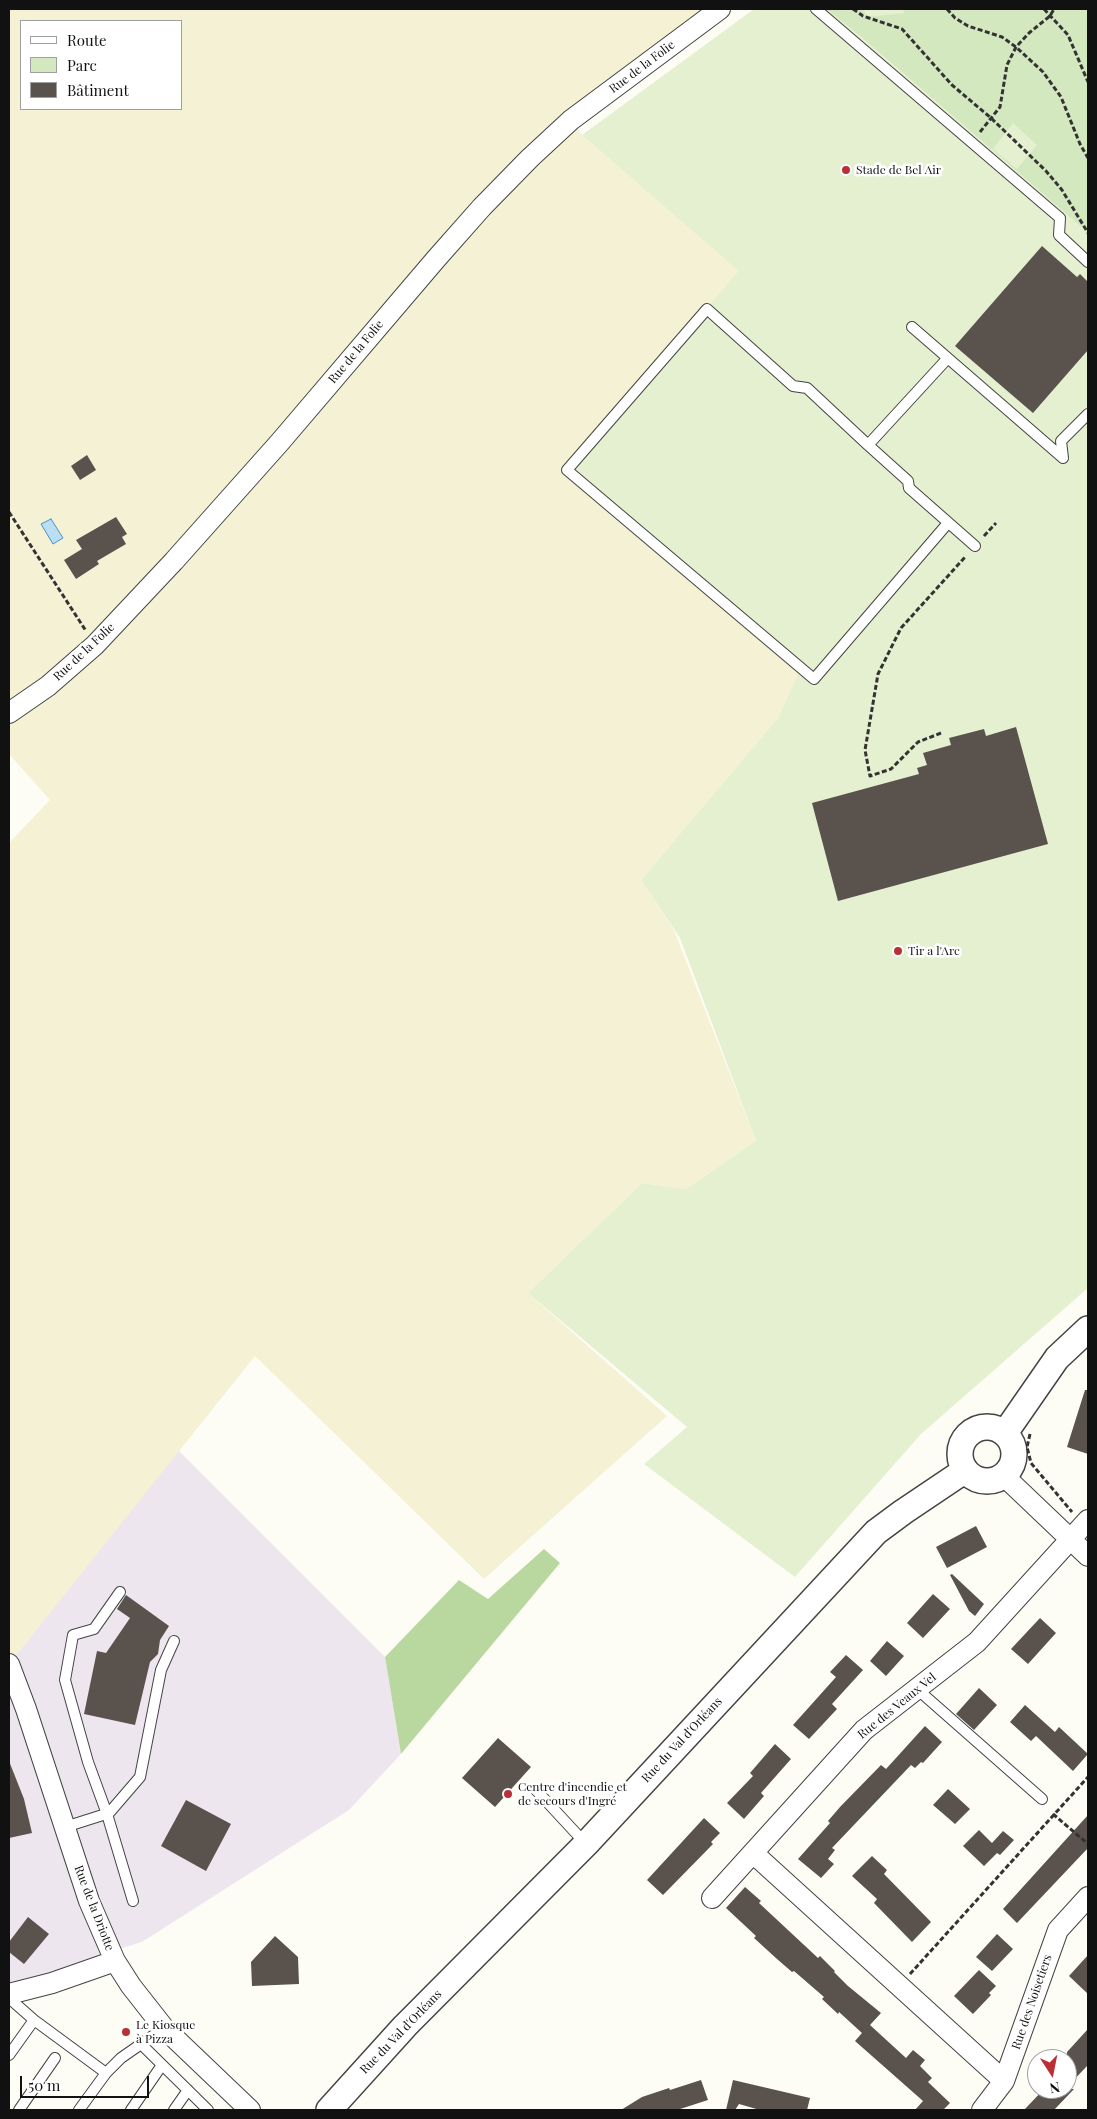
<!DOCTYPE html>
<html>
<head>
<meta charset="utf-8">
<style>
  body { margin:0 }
  #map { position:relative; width:1097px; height:2119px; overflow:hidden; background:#fefdf5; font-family:"Playfair Display",serif }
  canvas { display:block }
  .frame { position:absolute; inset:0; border:10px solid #111; pointer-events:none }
  .legend { position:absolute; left:20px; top:20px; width:162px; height:90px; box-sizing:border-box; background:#fff; border:1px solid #a0a0a0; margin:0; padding:6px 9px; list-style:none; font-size:15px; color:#111 }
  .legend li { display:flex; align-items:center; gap:10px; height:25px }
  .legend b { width:25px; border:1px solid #a0a0a0 }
  .north { position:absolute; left:1027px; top:2049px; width:50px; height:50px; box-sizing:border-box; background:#fff; border:1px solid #a0a0a0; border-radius:50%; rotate:169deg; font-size:14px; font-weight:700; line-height:20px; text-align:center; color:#111 }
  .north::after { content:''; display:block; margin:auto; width:18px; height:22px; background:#ba2f35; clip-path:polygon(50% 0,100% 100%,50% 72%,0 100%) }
  .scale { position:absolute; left:20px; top:2076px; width:129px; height:22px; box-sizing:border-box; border:2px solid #111; border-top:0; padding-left:6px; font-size:15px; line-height:18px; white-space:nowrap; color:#111; -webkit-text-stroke:4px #fff; paint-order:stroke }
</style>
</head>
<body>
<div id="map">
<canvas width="1097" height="2119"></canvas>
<div class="frame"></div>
<ul class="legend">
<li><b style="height:6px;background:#fff"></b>Route</li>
<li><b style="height:14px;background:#d4e8bf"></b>Parc</li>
<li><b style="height:14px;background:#59524d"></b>Bâtiment</li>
</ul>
<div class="north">N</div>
<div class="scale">50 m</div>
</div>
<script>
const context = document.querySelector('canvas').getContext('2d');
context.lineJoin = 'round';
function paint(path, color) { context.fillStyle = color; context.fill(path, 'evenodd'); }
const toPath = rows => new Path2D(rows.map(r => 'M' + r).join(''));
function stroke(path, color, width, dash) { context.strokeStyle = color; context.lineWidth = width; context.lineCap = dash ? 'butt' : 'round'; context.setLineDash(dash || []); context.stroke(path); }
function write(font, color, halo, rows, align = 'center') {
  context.font = font + ' "Playfair Display",serif'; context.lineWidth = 5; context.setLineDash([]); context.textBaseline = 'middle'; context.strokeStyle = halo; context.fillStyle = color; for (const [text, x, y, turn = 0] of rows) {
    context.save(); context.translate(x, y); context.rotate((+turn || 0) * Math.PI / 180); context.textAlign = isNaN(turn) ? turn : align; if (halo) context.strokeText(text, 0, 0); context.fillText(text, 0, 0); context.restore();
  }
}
paint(toPath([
  [178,1450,385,1657,401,1754,349,1810,142,1942,106,1953,22,1994,9,1998,9,1664]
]), '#ede6ee');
paint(toPath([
  [9,9,720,9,571,120,582,135,740,271,568,470,802,667,778,718,641,880,674,930,756,1141,686,1189,642,1183,528,1293,667,1416,484,1579,255,1356,9,1664,9,843,50,800,9,754],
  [21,21,181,21,181,109,21,109]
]), '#f4f1d5');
paint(toPath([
  [826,9,1088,9,1088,233,861,37]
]), '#d4e8bf');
paint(toPath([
  [544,1549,560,1563,401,1754,385,1657,459,1580,488,1599]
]), '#b9d89f');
paint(toPath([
  [754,9,826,9,861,37,1088,233,1088,1288,921,1434,795,1577,644,1464,687,1427,528,1293,642,1183,686,1189,756,1141,680,938,641,880,778,718,801,668,567,470,739,271,582,135],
  [864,9,903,9,904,13,866,17],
  [1013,123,1037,145,1017,169,993,149]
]), '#e5f0d1');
const water = toPath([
  [51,519,63,538,53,544,41,524,51,519]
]);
paint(water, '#bcdef3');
stroke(water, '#4793c7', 1);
paint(toPath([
  [1042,246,1077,277,1080,274,1088,282,1088,350,1033,413,955,346],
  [87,455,96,470,80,480,71,466],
  [116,517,127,534,122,537,126,544,97,561,99,564,76,579,64,560,82,549,76,540],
  [1016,727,1048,844,838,901,812,803,919,774,917,768,927,765,923,753,951,745,949,738,984,729,986,736],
  [1085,1390,1088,1390,1088,1454,1067,1447],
  [976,1526,987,1547,947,1568,936,1547],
  [952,1574,984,1604,975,1616,969,1611,950,1575],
  [933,1594,950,1609,923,1638,907,1623],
  [126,1595,169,1626,160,1640,158,1654,150,1662,135,1725,84,1714,97,1651,106,1653,130,1618,117,1609],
  [1040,1618,1056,1633,1028,1664,1011,1649],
  [887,1641,904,1656,886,1676,870,1661],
  [846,1655,863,1670,832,1704,837,1709,809,1739,793,1725,836,1677,830,1672],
  [979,1688,997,1705,974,1730,956,1714],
  [1025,1705,1055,1732,1059,1727,1088,1754,1073,1771,1036,1736,1031,1741,1010,1722],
  [925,1726,942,1742,923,1763,921,1762,915,1768,911,1765,832,1848,835,1850,828,1859,834,1864,821,1878,798,1859,830,1823,828,1821,840,1807,881,1765,886,1769],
  [498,1738,531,1767,495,1807,462,1778],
  [775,1744,791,1759,761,1793,764,1796,744,1819,727,1803,753,1776,750,1773],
  [9,1761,24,1799,32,1833,9,1838],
  [948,1789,970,1809,955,1824,933,1805],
  [186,1800,231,1824,206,1871,161,1846],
  [1088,1815,1088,1848,1017,1923,1003,1909],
  [704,1818,720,1833,711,1842,713,1844,663,1895,647,1880],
  [979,1830,992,1843,1003,1831,1014,1840,1000,1855,997,1853,984,1866,963,1846],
  [872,1856,887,1870,884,1874,931,1922,912,1942,874,1903,877,1899,852,1876],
  [745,1887,761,1901,759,1903,818,1958,820,1956,835,1971,834,1972,848,1986,881,2013,870,2025,906,2058,913,2050,925,2060,920,2066,932,2078,928,2082,950,2103,943,2110,915,2110,923,2101,855,2041,862,2033,839,2012,838,2014,822,1999,824,1997,794,1971,792,1972,777,1959,754,1938,756,1936,726,1908],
  [28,1917,49,1934,24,1964,9,1952,9,1942],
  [997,1934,1013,1949,992,1971,976,1957],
  [275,1936,298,1957,299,1984,252,1986,251,1962],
  [1088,1955,1088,1994,1069,1976],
  [979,1970,996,1986,989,1993,991,1995,973,2014,954,1996],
  [1088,2029,1088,2065,1067,2087,1067,2052],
  [701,2080,708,2100,677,2110,621,2110,642,2097,669,2088,670,2090],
  [733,2080,810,2098,807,2110,760,2110,739,2104,735,2110,726,2110],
  [1044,2089,1074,2089,1054,2110,1024,2110]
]), '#59524d');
const service = toPath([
  [816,9,1060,218,1059,235,1088,262],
  [912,327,1063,458],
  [947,359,868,445,807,388,793,386,707,309,567,470,814,679,948,523],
  [868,445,908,481,909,488,975,546],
  [1063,458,1061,441,1088,414],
  [120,1592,94,1629,73,1635,65,1680,88,1762,107,1814,133,1901],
  [917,1689,1042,1799],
  [536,1790,586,1844],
  [65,1827,109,1813,140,1777,161,1670,174,1641],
  [9,1998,34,2020,106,2073,121,2058,164,2028],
  [141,2044,208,2110],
  [9,2055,34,2020],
  [19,2110,55,2058],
  [79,2110,106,2073],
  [131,2110,162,2065],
  [174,2110,188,2090]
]);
const minor = toPath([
  [9,713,48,686,95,645,174,561,280,442,436,259,482,207,530,158,571,120,720,9],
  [1004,1476,1088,1556],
  [9,1664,26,1709,89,1901,115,1961,131,1986,164,2028,250,2110],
  [753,1853,1004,2081],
  [712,1898,864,1730,977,1642,1088,1520],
  [9,1994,52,1983,115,1961],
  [982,2110,1004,2081,1058,1930,1088,1897]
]);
const tertiary = toPath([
  '960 1454a27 27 0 1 1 54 0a27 27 0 1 1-54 0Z',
  [1005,1433,1057,1358,1088,1329],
  [329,2110,405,2026,586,1844,876,1532,903,1512,964,1471]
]);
stroke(service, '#444', 12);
stroke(minor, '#444', 22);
stroke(tertiary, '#444', 28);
stroke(toPath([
  [853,9,863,16,902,29,952,85,991,118,1046,171,1062,190,1088,233],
  [947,9,955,18,968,26,1002,37,1016,47,1043,72,1061,97,1080,144,1088,158],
  [1044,9,1068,35,1088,82],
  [980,132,1000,107,1007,65,1016,47,1029,33,1050,16,1054,9],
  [9,512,86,631],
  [984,536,996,523],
  [941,733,918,742,891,769,870,776,865,750,878,674,901,628,966,556],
  [1030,1434,1027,1447,1031,1463,1072,1512],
  [1053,1814,1088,1844],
  [910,1974,1088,1777]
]), '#333', 3, [5, 2.5]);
stroke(service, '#fff', 10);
stroke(minor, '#fff', 20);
stroke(tertiary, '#fff', 25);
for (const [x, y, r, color] of [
  [846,170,5,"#ba2f35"],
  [898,951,5,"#ba2f35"],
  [508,1794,5,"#ba2f35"],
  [126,2032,5,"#ba2f35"]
]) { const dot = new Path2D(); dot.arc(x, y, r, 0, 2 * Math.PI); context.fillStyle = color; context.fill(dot); stroke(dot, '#fff', 2); }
write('12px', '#111', '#fff', [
  ["Rue de la Folie",642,67,-37],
  ["Rue de la Folie",356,352,-50],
  ["Rue de la Folie",84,652,-43],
  ["Rue des Veaux Vel",897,1706,-39],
  ["Rue du Val d'Orléans",682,1740,-47],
  ["Rue de la Driotte",94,1908,69],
  ["Rue des Noisetiers",1032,2002,-71],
  ["Rue du Val d'Orléans",401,2032,-46]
]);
write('12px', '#111', '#fff', [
  ["Stade de Bel Air",856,170],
  ["Tir a l'Arc",908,951],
  ["Centre d'incendie et",518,1787],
  ["de secours d'Ingré",518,1801],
  ["Le Kiosque",136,2025],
  ["à Pizza",136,2039]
], 'left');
</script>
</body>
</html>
